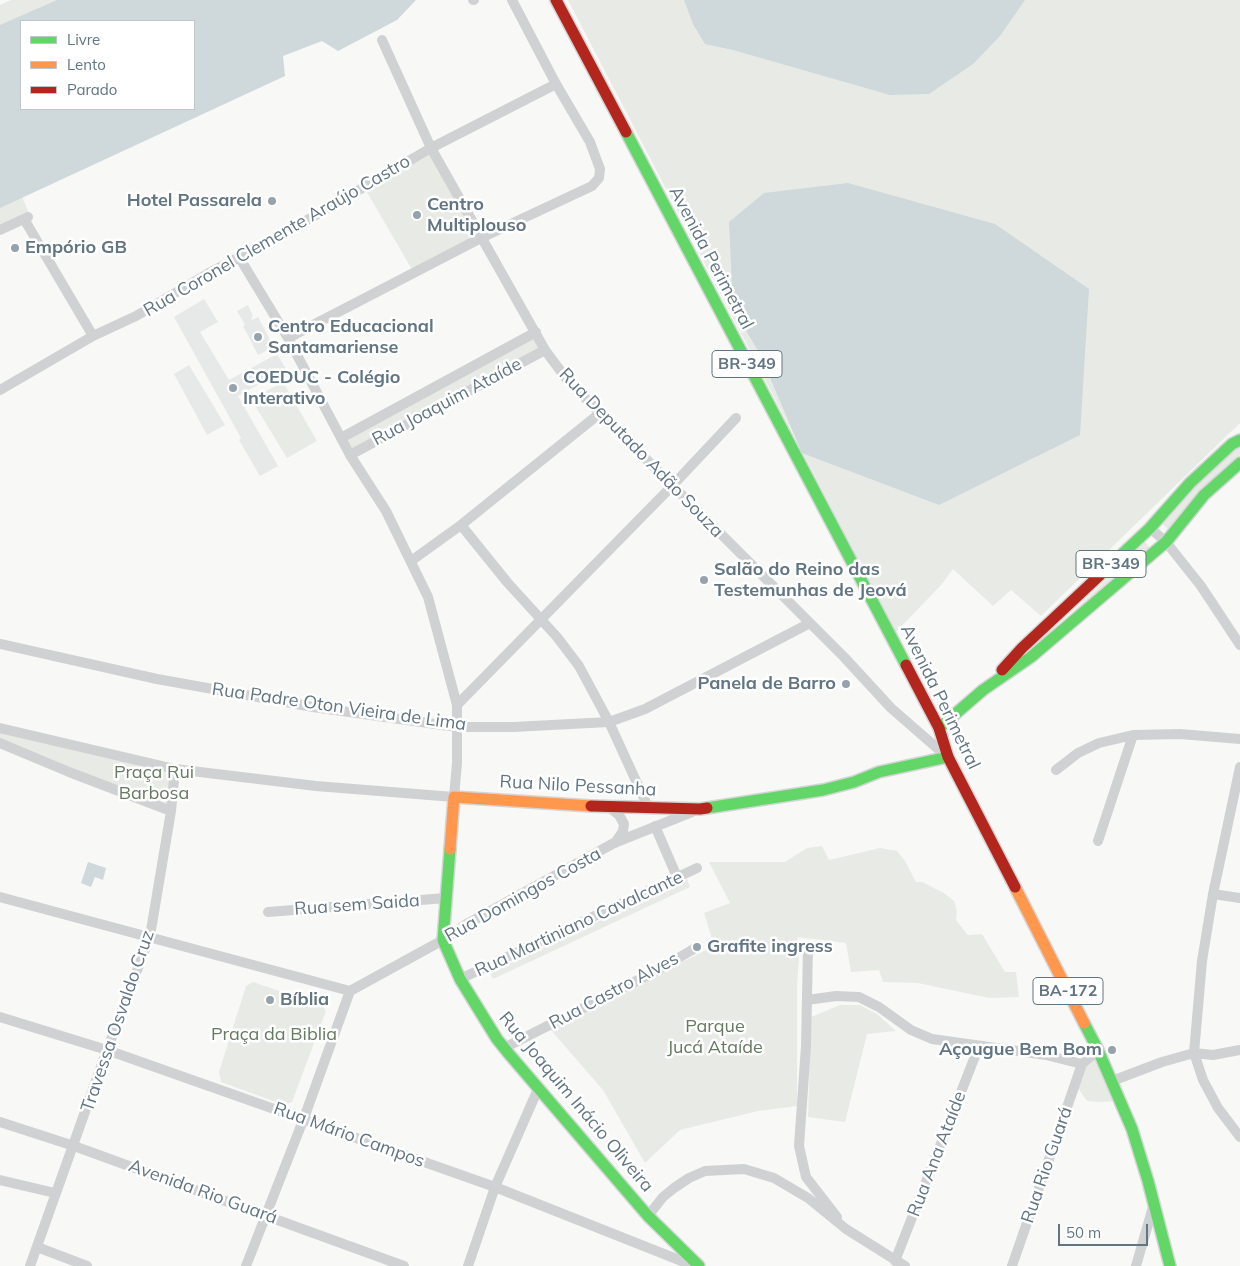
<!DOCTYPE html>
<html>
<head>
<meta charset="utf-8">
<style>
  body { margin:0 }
  #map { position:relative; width:1240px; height:1266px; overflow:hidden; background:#f8f8f7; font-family:Mulish,sans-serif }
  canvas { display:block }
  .legend { position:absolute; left:20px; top:20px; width:175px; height:90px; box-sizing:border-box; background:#fff; border:1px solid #c0c8cd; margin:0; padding:6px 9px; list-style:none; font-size:15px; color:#627583 }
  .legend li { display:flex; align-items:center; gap:10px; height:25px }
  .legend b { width:25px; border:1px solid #c0c8cd }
  .scale { position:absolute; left:1058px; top:1224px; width:90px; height:22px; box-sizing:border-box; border:2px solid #627583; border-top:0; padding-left:6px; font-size:15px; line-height:18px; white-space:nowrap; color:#627583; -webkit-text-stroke:4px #fff; paint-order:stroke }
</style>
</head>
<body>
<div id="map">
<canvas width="1240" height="1266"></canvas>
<ul class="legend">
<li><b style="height:6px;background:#63d668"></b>Livre</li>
<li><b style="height:6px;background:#ff974d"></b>Lento</li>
<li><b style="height:6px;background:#b3261e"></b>Parado</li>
</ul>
<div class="scale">50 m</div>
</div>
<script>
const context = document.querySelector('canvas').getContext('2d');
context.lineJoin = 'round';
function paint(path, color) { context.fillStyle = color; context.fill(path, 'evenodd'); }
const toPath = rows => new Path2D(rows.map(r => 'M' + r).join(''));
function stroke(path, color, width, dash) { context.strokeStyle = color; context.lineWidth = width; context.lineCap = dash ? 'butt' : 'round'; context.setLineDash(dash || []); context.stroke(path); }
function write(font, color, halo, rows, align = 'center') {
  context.font = font + ' Mulish,sans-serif'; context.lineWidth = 5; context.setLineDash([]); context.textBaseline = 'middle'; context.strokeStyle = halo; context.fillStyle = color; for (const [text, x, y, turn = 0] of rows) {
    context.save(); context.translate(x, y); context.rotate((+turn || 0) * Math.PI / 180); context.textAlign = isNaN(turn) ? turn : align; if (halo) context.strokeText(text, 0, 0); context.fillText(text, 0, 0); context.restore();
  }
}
paint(toPath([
  [204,299,218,322,200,332,229,380,277,354,286,369,238,396,278,466,260,476,239,440,241,438,174,317],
  [248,305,253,316,251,318,252,320,258,317,274,347,258,355,243,326,245,325,237,311],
  [189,365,225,425,207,435,174,374]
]), '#e7e8e8');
paint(toPath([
  [11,0,62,0,0,33,0,5],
  [568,0,1240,0,1240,423,1041,616,1011,590,993,606,953,569,942,584,896,632],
  [431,148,481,238,414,273,364,187],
  [19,189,30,216,0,231,0,201],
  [536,332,544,350,350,455,341,438],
  [283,382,317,441,287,458,251,399],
  [1240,445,1240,459,1169,530,1161,523,1209,472],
  [1145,542,1150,548,1024,659],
  [0,728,175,769,171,811,0,742],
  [822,846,829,860,880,848,897,851,905,861,916,882,922,882,944,893,954,901,957,911,956,920,968,935,982,934,1005,972,1016,972,1019,997,989,998,918,983,883,982,879,970,851,972,846,943,797,937,799,958,797,986,797,1106,758,1111,680,1130,645,1163,603,1090,550,1029,706,950,713,942,704,913,730,903,709,862,785,862,807,848],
  [687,879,690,887,493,979,490,973],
  [253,982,323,1006,326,1011,292,1102,284,1105,221,1082,219,1072,246,986],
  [840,1005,860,1005,877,1014,896,1031,867,1034,845,1122,808,1117,811,1017],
  [1093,1054,1115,1101,1099,1102,1087,1101,1080,1091,1075,1079]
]), '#e8ebe5');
paint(toPath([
  [57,0,416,0,397,20,338,51,322,41,283,56,285,76,0,208,0,25],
  [21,21,194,21,194,109,21,109],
  [684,0,1025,0,1000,36,973,64,929,94,890,95,733,50,705,44,693,24],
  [848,183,995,224,1089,289,1080,435,939,505,802,453,760,354,733,309,729,222,764,193],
  [88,862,106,868,103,880,95,877,91,887,81,883]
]), '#cfd8da');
const fast = toPath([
  [626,132,906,665],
  [1100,575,1150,528,1190,483,1232,444,1240,440],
  [939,728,983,690,1031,657,1166,542,1204,495,1240,463],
  [707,808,823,790,854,782,879,772,948,757],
  [450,849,443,940,460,979,497,1039,509,1054,648,1216,699,1266],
  [1084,1023,1098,1050,1132,1129,1148,1181,1170,1266]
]);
const slow = toPath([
  [450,849,454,797,591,806],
  [1015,887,1084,1023]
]);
const jam = toPath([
  [556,0,626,132],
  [906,665,939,728,948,757,1015,887],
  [1002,670,1022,648,1100,575],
  [591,806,700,809,707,808]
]);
stroke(fast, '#d4d6d6', 14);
stroke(slow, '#d4d6d6', 14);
stroke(jam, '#d4d6d6', 14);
stroke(toPath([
  [473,0,474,0],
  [382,40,431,148,545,350,568,381,844,657,891,708,945,755],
  [24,219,93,336],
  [0,230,28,217],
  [288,338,481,238,592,186,599,178,600,169,590,142,556,84,512,0],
  [0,390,93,336,136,316,209,273,278,237,431,148,556,84],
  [341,438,536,332],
  [350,455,545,350],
  [461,525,507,582,557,637,579,666,609,722,648,807],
  [1150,528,1166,542,1201,586,1240,645],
  [411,561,461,525,599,414],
  [0,644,157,679,313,707,457,727,513,727,609,722,645,709,810,623],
  [457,705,672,486,736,418],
  [0,728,175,769,316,786,454,797,457,763,457,705,428,597,386,511,350,455,288,338,239,257],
  [0,743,69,772,171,811],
  [1240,767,1213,894,1202,961,1194,1053,1203,1080,1218,1108,1240,1137],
  [1056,770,1078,753,1099,743,1133,735,1180,734,1240,739],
  [609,807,619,815,624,824,623,831,615,843],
  [655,826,677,877],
  [1098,841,1133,735],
  [1213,894,1240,898],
  [0,897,350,991],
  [268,912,446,898],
  [808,947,806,1046,799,1146,806,1177,837,1217],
  [460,979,697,868],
  [350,991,443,940,465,925,614,843,692,812],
  [807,1000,836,996,859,997,879,1007,911,1030,932,1039,1046,1055,1082,1064,1098,1050],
  [0,1017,107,1050,495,1187,694,1266],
  [504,1048,658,970,697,947],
  [1112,1081,1162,1062,1194,1053,1213,1055,1240,1050],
  [0,1122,74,1146,404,1266],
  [0,1180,55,1193],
  [648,1216,663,1197,674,1188,689,1178,705,1171,744,1169,774,1178,808,1198,846,1229,905,1266],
  [37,1247,87,1266],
  [895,1261,979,1046],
  [30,1266,107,1050,150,936,171,811,175,769],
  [246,1266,304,1118,350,991],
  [468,1266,495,1187,538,1089],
  [1012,1266,1082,1064],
  [1136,1266,1153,1207]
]), '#d0d1d2', 10);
stroke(fast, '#63d668', 11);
stroke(slow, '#ff974d', 11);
stroke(jam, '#b3261e', 11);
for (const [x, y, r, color] of [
  [272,201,5,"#96a3ac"],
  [417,215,5,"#96a3ac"],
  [15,248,5,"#96a3ac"],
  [258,337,5,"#96a3ac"],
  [233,388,5,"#96a3ac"],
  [704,580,5,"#96a3ac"],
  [846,684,5,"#96a3ac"],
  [697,947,5,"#96a3ac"],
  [270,1000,5,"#96a3ac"],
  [1112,1050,5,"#96a3ac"]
]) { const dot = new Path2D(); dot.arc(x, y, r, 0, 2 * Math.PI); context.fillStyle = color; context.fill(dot); stroke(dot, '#fff', 2); }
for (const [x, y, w] of [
  [747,364,70],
  [1111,564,70],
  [1068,991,70]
]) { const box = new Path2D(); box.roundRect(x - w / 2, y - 13.5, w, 27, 4); context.fillStyle = '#fff'; context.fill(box); stroke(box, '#627583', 1); }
write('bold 16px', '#627583', null, [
  ["BR-349",747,364],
  ["BR-349",1111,564],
  ["BA-172",1068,991]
]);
write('bold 18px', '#627583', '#fff', [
  ["Hotel Passarela",262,201,"right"],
  ["Centro",427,205],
  ["Multiplouso",427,226],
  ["Empório GB",25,248],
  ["Centro Educacional",268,327],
  ["Santamariense",268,348],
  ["COEDUC - Colégio",243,378],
  ["Interativo",243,399],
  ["Salão do Reino das",714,570],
  ["Testemunhas de Jeová",714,591],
  ["Panela de Barro",836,684,"right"],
  ["Grafite ingress",707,947],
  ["Bíblia",280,1000],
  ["Açougue Bem Bom",1102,1050,"right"]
], 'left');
write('18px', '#627583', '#fff', [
  ["Rua Coronel Clemente Araújo Castro",277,236,-30],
  ["Avenida Perimetral",711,258,62],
  ["Rua Joaquim Ataíde",447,402,-28],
  ["Rua Deputado Adão Souza",641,453,46],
  ["Avenida Perimetral",940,697,64],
  ["Rua Padre Oton Vieira de Lima",339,707,8],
  ["Rua Nilo Pessanha",578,786,3],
  ["Rua Domingos Costa",523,895,-29],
  ["Rua sem Saida",357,905,-4],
  ["Rua Martiniano Cavalcante",579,924,-25],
  ["Rua Castro Alves",614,991,-28],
  ["Travessa Osvaldo Cruz",118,1021,-71],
  ["Rua Joaquim Inácio Oliveira",576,1102,50],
  ["Rua Mário Campos",349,1135,20],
  ["Rua Ana Ataíde",937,1154,-69],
  ["Rua Rio Guará",1047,1165,-71],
  ["Avenida Rio Guará",203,1192,20]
]);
write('18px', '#667a61', '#fff', [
  ["Praça Rui",154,773],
  ["Barbosa",154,794],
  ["Parque",715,1027],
  ["Jucá Ataíde",715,1048],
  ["Praça da Biblia",274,1035]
]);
</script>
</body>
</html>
